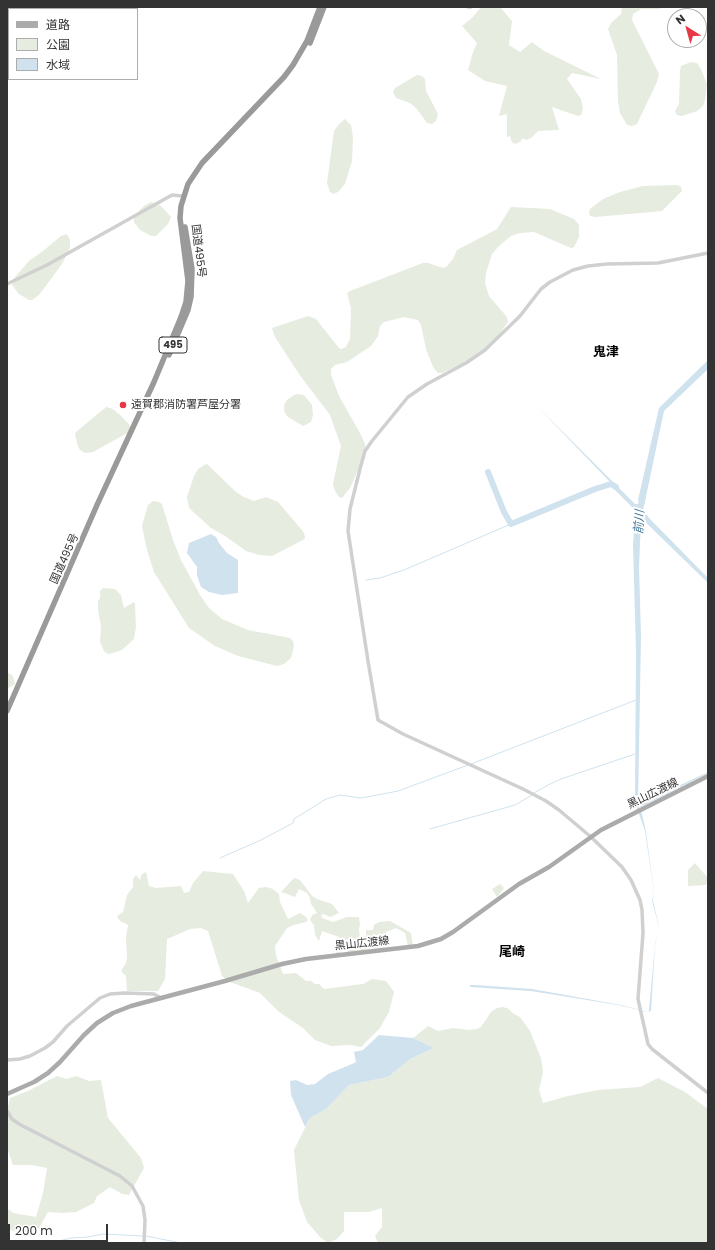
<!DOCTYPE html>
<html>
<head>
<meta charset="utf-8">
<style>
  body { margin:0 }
  #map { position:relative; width:715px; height:1250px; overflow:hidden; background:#fff; font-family:Poppins,"Noto Sans JP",sans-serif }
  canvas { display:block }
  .frame { position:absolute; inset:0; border:8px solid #333; pointer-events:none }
  .legend { position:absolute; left:8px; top:8px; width:130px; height:72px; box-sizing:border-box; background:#fff; border:1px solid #adadad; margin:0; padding:5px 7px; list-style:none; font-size:12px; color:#333 }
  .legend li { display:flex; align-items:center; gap:8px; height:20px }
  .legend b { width:20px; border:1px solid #adadad }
  .north { position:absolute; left:667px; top:8px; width:40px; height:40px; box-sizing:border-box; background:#fff; border:1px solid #adadad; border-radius:50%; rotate:323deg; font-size:11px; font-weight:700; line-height:16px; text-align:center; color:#333 }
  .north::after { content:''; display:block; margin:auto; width:14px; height:18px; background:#e63946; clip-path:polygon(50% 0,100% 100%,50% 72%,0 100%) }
  .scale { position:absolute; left:8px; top:1224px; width:100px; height:18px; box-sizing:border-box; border:2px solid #333; border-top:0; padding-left:5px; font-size:12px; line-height:14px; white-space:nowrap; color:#333; -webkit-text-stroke:3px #fff; paint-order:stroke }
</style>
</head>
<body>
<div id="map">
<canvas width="715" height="1250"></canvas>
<div class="frame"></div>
<ul class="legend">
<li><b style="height:5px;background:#ababab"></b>道路</li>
<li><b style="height:11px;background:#e6ecdf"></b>公園</li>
<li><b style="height:11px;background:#cfe2ee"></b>水域</li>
</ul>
<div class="north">N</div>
<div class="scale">200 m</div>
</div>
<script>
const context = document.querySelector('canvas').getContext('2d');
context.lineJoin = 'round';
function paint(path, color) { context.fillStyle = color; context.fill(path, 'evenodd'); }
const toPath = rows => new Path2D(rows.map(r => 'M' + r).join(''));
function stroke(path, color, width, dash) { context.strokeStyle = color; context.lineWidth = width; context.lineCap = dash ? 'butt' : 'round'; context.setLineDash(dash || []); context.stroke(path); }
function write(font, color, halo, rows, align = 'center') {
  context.font = font + ' Poppins,"Noto Sans JP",sans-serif'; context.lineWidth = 4; context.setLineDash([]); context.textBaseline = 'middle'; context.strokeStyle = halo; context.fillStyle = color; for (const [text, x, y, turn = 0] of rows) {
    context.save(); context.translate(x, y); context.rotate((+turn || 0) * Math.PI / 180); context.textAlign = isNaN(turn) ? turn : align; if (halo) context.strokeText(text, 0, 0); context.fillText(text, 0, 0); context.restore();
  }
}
paint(toPath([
  [481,7,500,7,512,21,509,45,520,52,532,42,544,51,601,79,572,73,567,79,581,99,583,109,581,115,578,116,552,107,559,130,538,131,531,138,526,140,523,138,520,142,515,144,512,142,510,136,507,137,507,114,499,116,507,86,485,81,468,70,473,52,477,43,462,26,473,17],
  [622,7,666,7,659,9,641,9,633,14,632,20,659,74,657,82,637,124,632,126,627,125,620,113,618,101,617,55,608,29,612,22,621,14],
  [691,62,697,63,701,69,707,84,705,100,703,106,697,111,682,116,677,115,675,111,679,104,680,71,681,66],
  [417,75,422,76,425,79,426,91,438,114,436,121,432,124,427,123,417,109,410,103,396,98,393,92,395,88],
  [345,119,351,125,353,137,352,161,345,184,338,192,333,194,330,192,327,183,334,131,339,124],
  [677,185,681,187,682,191,662,211,595,217,590,216,589,212,590,209,603,199,620,192,643,186],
  [151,202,160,205,171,217,168,224,156,236,151,236,140,230,134,222,134,216,144,206],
  [511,207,550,209,574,219,579,225,579,237,574,247,571,248,534,232,520,233,511,236,499,246,492,254,486,273,485,283,489,296,507,317,508,322,494,342,460,365,442,373,438,373,433,367,426,349,421,325,418,320,404,317,384,322,380,326,378,336,371,346,347,362,335,365,331,369,331,375,339,396,360,433,365,444,366,452,350,488,342,498,339,497,335,491,333,484,341,446,330,415,299,374,275,337,272,328,308,316,311,317,316,319,339,348,341,349,346,347,350,339,351,308,347,293,350,291,423,263,428,263,443,268,446,267,453,259,457,250,497,229],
  [67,234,70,240,70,248,62,264,39,295,32,300,29,300,19,294,12,285,15,277,29,261,43,251,61,236],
  [298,394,304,395,312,405,313,415,311,422,303,426,288,417,285,413,284,410,284,405,287,400,294,395],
  [106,407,113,409,120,415,128,423,131,427,131,431,93,452,85,453,80,450,78,446,75,434,76,432],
  [207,464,236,492,244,497,254,501,266,497,278,502,301,529,304,533,305,538,303,540,272,556,259,555,246,551,225,536,211,528,189,508,187,497,194,476,198,469,204,465],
  [153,501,159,502,162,504,173,540,181,560,200,595,209,608,222,619,248,630,290,638,293,641,294,646,291,658,284,664,277,666,238,656,215,646,189,628,154,572,147,550,142,526,148,505],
  [103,588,115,589,121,595,124,608,134,602,135,604,136,627,134,639,122,650,113,653,108,654,104,651,100,642,101,627,98,610,98,601,100,598,100,591],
  [7,672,13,676,15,684,7,689],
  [695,863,708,878,706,885,688,886,688,870],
  [203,871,233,874,244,891,248,903,259,888,266,887,273,889,279,894,280,902,288,919,300,913,306,917,308,920,306,922,294,925,287,928,275,946,276,956,283,974,296,973,306,981,311,981,315,984,319,984,324,989,363,984,372,979,386,981,394,992,389,1012,380,1028,361,1047,350,1045,331,1046,315,1040,303,1028,279,1012,260,993,230,982,222,976,208,931,201,928,190,929,167,939,165,979,158,991,127,991,126,976,121,971,126,963,127,958,126,938,128,925,120,921,117,916,123,912,127,895,133,887,133,879,136,875,140,880,142,874,146,872,149,886,156,888,181,886,184,893,189,892,193,883],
  [294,878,300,880,312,896,317,899,332,904,339,913,330,917,324,914,321,915,322,918,333,922,347,917,359,917,360,924,359,930,360,938,366,936,366,930,373,930,374,925,379,922,390,921,411,933,413,945,408,946,405,933,396,928,386,932,386,949,347,953,350,940,344,940,341,953,336,954,336,949,339,937,322,931,319,941,315,935,314,925,310,920,312,915,317,913,311,904,310,898,307,893,299,889,295,897,281,892],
  [500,884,504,888,497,897,492,889],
  [502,1007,507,1008,514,1014,520,1017,530,1031,541,1058,543,1072,539,1090,543,1103,568,1096,598,1090,640,1087,658,1078,685,1092,708,1109,708,1243,378,1243,375,1236,382,1227,382,1208,369,1212,344,1212,344,1231,337,1239,328,1243,320,1237,307,1222,299,1200,294,1150,310,1118,326,1109,349,1085,388,1077,410,1059,434,1048,413,1038,428,1026,438,1031,453,1028,469,1030,477,1029,481,1027,491,1012,497,1008],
  [57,1076,66,1079,76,1076,89,1081,101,1080,108,1118,141,1158,144,1168,129,1195,122,1194,110,1187,97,1196,94,1203,76,1212,62,1213,48,1212,39,1228,26,1232,13,1231,7,1228,7,1208,13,1213,36,1217,43,1193,47,1168,32,1165,13,1165,7,1148,7,1111,10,1098,30,1090]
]), '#e6ecdf');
paint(toPath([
  [708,360,708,369,664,411,644,506,638,500,659,408],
  [536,405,635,504,638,504,650,519,708,578,708,583,634,511,634,509,610,485,610,482],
  [636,516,641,520,639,567,641,636,638,805,708,772,708,773,639,808,642,814,646,832,654,891,653,901,659,926,655,946,651,1011,647,1012,618,1005,531,991,470,987,470,985,475,985,532,989,621,1005,648,1012,649,1010,655,944,659,927,652,901,654,892,645,831,635,803,636,652,633,543],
  [211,534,216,537,219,543,227,553,238,560,238,593,222,595,209,592,201,587,197,575,197,567,187,553,189,543],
  [379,1035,413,1038,434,1048,410,1059,388,1077,349,1085,326,1109,310,1118,305,1127,291,1095,290,1081,296,1080,307,1085,315,1084,328,1074,352,1064,356,1062,354,1052,363,1050]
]), '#cfe2ee');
stroke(toPath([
  [366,580,380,578,404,570,511,524],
  [471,764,636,700],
  [534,793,548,785,561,779,635,754],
  [430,829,515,805,532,795],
  [220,858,261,840,293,823,294,819,326,799,340,795,361,798,398,791,468,765],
  [146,1236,181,1243],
  [49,1243,72,1238,88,1237,103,1234,143,1236]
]), '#cfe2ee', 1);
stroke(toPath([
  [488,472,504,512,511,524,595,489,611,484,616,487],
  [639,526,639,514,643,496]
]), '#cfe2ee', 6);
stroke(toPath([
  [468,7,471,7],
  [708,253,658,263,607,264,588,266,573,270,550,282,541,289,520,316,485,350,466,363,427,384,408,397,372,441,365,451,360,469,350,509,348,531,368,661,378,720,403,734,523,789,546,801,559,810,591,837,622,867,631,880,640,900,642,910,643,933,638,999,648,1044,652,1049,708,1093],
  [7,284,47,265,172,195,183,196],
  [7,1060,20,1059,30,1056,45,1048,53,1042,67,1026,100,998,110,994,125,993,154,994,161,998],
  [7,1111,12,1119,19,1124,120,1176,132,1186,143,1206,145,1220,144,1243]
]), '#d0d0d0', 3.5);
stroke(toPath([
  [7,1094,34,1082,48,1073,60,1062,84,1035,97,1023,113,1013,131,1006,225,981,282,964,306,959,418,946,441,939,453,932,519,884,549,867,601,830,708,776]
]), '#ababab', 4.5);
stroke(toPath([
  [310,43,324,7],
  [169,355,188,310,191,297,192,269,185,227],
  [7,711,97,505,154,382,181,317,186,302,188,281,180,218,181,206,188,184,202,163,284,77,293,65,307,41,320,7]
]), '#9a9a9a', 5.5);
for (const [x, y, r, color] of [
  [123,405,4,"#e63946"]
]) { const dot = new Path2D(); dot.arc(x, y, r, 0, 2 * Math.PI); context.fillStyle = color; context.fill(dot); stroke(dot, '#fff', 1.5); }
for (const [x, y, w] of [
  [173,345,28]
]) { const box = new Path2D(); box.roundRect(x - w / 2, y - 8, w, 16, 3); context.fillStyle = '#fff'; context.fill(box); stroke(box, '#333', 1); }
write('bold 10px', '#333', null, [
  ["495",173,345]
]);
write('11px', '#333', '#fff', [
  ["国道495号",198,251,83],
  ["国道495号",65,559,-66],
  ["黒山広渡線",653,794,-26],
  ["黒山広渡線",362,944,-6]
]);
write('11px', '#333', '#fff', [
  ["遠賀郡消防署芦屋分署",131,405]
], 'left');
write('italic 12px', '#3f7597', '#fff', [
  ["前川",640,522,-86]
]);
write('bold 13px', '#000', '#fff', [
  ["鬼津",606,353],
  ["尾崎",512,953]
]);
</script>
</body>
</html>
